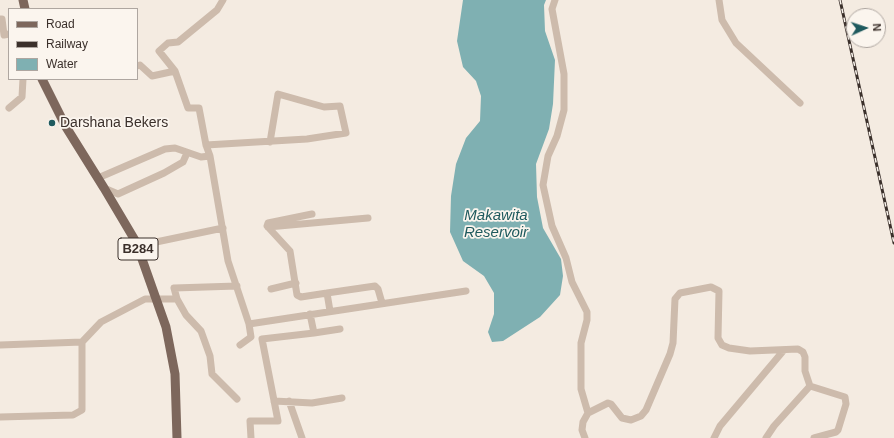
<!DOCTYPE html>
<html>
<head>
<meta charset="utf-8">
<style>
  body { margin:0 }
  #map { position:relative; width:894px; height:438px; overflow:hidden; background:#f4ebe1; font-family:Helvetica,sans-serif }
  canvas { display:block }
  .legend { position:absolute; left:8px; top:8px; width:130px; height:72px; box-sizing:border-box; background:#fbf5ee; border:1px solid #aea6a0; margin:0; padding:5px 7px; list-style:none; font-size:12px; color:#3b302b }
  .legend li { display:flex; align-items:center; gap:8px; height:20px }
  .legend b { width:20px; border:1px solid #aea6a0 }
  .north { position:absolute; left:846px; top:8px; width:40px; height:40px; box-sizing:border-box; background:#fbf5ee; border:1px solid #aea6a0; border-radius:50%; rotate:87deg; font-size:11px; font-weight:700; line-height:16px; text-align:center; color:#3b302b }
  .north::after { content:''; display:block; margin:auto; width:14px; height:18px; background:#1f5a5e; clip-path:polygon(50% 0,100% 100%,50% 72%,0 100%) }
</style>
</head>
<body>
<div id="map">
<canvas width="894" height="438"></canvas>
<ul class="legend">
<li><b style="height:5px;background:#7d675c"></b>Road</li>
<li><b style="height:5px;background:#3b302b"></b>Railway</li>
<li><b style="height:11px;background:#7fb0b2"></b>Water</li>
</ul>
<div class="north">N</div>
</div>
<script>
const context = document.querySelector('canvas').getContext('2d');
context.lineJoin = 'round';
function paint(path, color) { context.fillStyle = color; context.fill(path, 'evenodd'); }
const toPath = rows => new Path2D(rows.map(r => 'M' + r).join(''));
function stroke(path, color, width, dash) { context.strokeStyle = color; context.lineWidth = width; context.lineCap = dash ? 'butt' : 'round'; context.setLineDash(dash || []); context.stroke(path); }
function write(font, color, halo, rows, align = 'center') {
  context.font = font + ' Helvetica,sans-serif'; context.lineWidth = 3.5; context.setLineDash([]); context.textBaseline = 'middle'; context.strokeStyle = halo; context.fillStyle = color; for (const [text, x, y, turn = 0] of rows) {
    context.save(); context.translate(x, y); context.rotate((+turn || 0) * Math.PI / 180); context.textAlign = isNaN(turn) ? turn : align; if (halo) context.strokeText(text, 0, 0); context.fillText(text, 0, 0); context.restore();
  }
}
paint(toPath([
  [463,0,546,0,544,5,545,31,555,60,553,104,549,129,536,164,537,197,543,228,561,259,563,276,560,295,540,317,503,341,492,342,488,332,494,314,494,293,484,276,463,261,450,232,451,196,456,164,466,138,480,121,481,96,476,81,463,67,457,41]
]), '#7fb0b2');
stroke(toPath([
  [555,0,552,9,564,74,564,110,557,136,548,156,543,185,552,226,566,258,572,282,587,312,587,320,581,343,581,389,588,413],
  [719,0,722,20,736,43,800,103],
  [0,19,2,19,4,35,9,34],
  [175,71,159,51,168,43,178,42,217,10,223,0],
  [9,108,22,97,23,79],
  [206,145,307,139,346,133,340,106,324,107,278,94,270,142],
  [210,156,228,261,249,324,466,291],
  [98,178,165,149,175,148,201,157,210,156,206,145,199,108,188,108,175,71,152,76,140,65,137,66],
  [104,188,118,194,164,173,183,162,187,153],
  [312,214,268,223,267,226,290,251,297,295,301,297,327,293],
  [268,227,368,218],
  [137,246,223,228],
  [271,289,296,283],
  [177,299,186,315,201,331,210,356,212,374,237,399],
  [330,311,327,293,375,286,378,289,382,303],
  [310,314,314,333,340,329],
  [0,345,82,342],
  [240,345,251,337,249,324],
  [274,401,312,403,342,398],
  [289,401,302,438],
  [0,417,73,415,82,410,82,342,101,322,145,299,177,299,174,288,237,286],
  [251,438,250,421,278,421,262,339,314,333],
  [585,438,582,430,583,422,588,413,608,403,611,404,622,418,631,420,641,416,646,410,670,354,673,343,675,299,680,293,711,287,719,291,718,338,722,345,729,348,750,351,798,349,803,352,805,357,805,371,810,386,845,397,846,404,838,430,836,432,814,438],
  [714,438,720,426,784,350],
  [766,438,774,426,810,386]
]), '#cdbbac', 7);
stroke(toPath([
  [23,0,25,9],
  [42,79,66,127,104,188,136,242,166,327,175,374,177,438]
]), '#7d675c', 9);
const rail = toPath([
  [840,0,894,243]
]);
stroke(rail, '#3b302b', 3);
stroke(rail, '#fbf5ee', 1.5, [4.5]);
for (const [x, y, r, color] of [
  [52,123,4,"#1f5a5e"]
]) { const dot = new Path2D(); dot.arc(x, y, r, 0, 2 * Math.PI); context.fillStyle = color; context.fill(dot); stroke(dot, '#fbf5ee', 1.5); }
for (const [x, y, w] of [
  [138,249,40]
]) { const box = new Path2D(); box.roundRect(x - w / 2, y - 11, w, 22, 3); context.fillStyle = '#fbf5ee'; context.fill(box); stroke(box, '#3b302b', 1); }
write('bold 13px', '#3b302b', null, [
  ["B284",138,249]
]);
write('14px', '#3b302b', '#fbf5ee', [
  ["Darshana Bekers",60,123]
], 'left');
write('italic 15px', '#1f5a5e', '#fbf5ee', [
  ["Makawita",496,216],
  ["Reservoir",496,233]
]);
</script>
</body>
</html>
